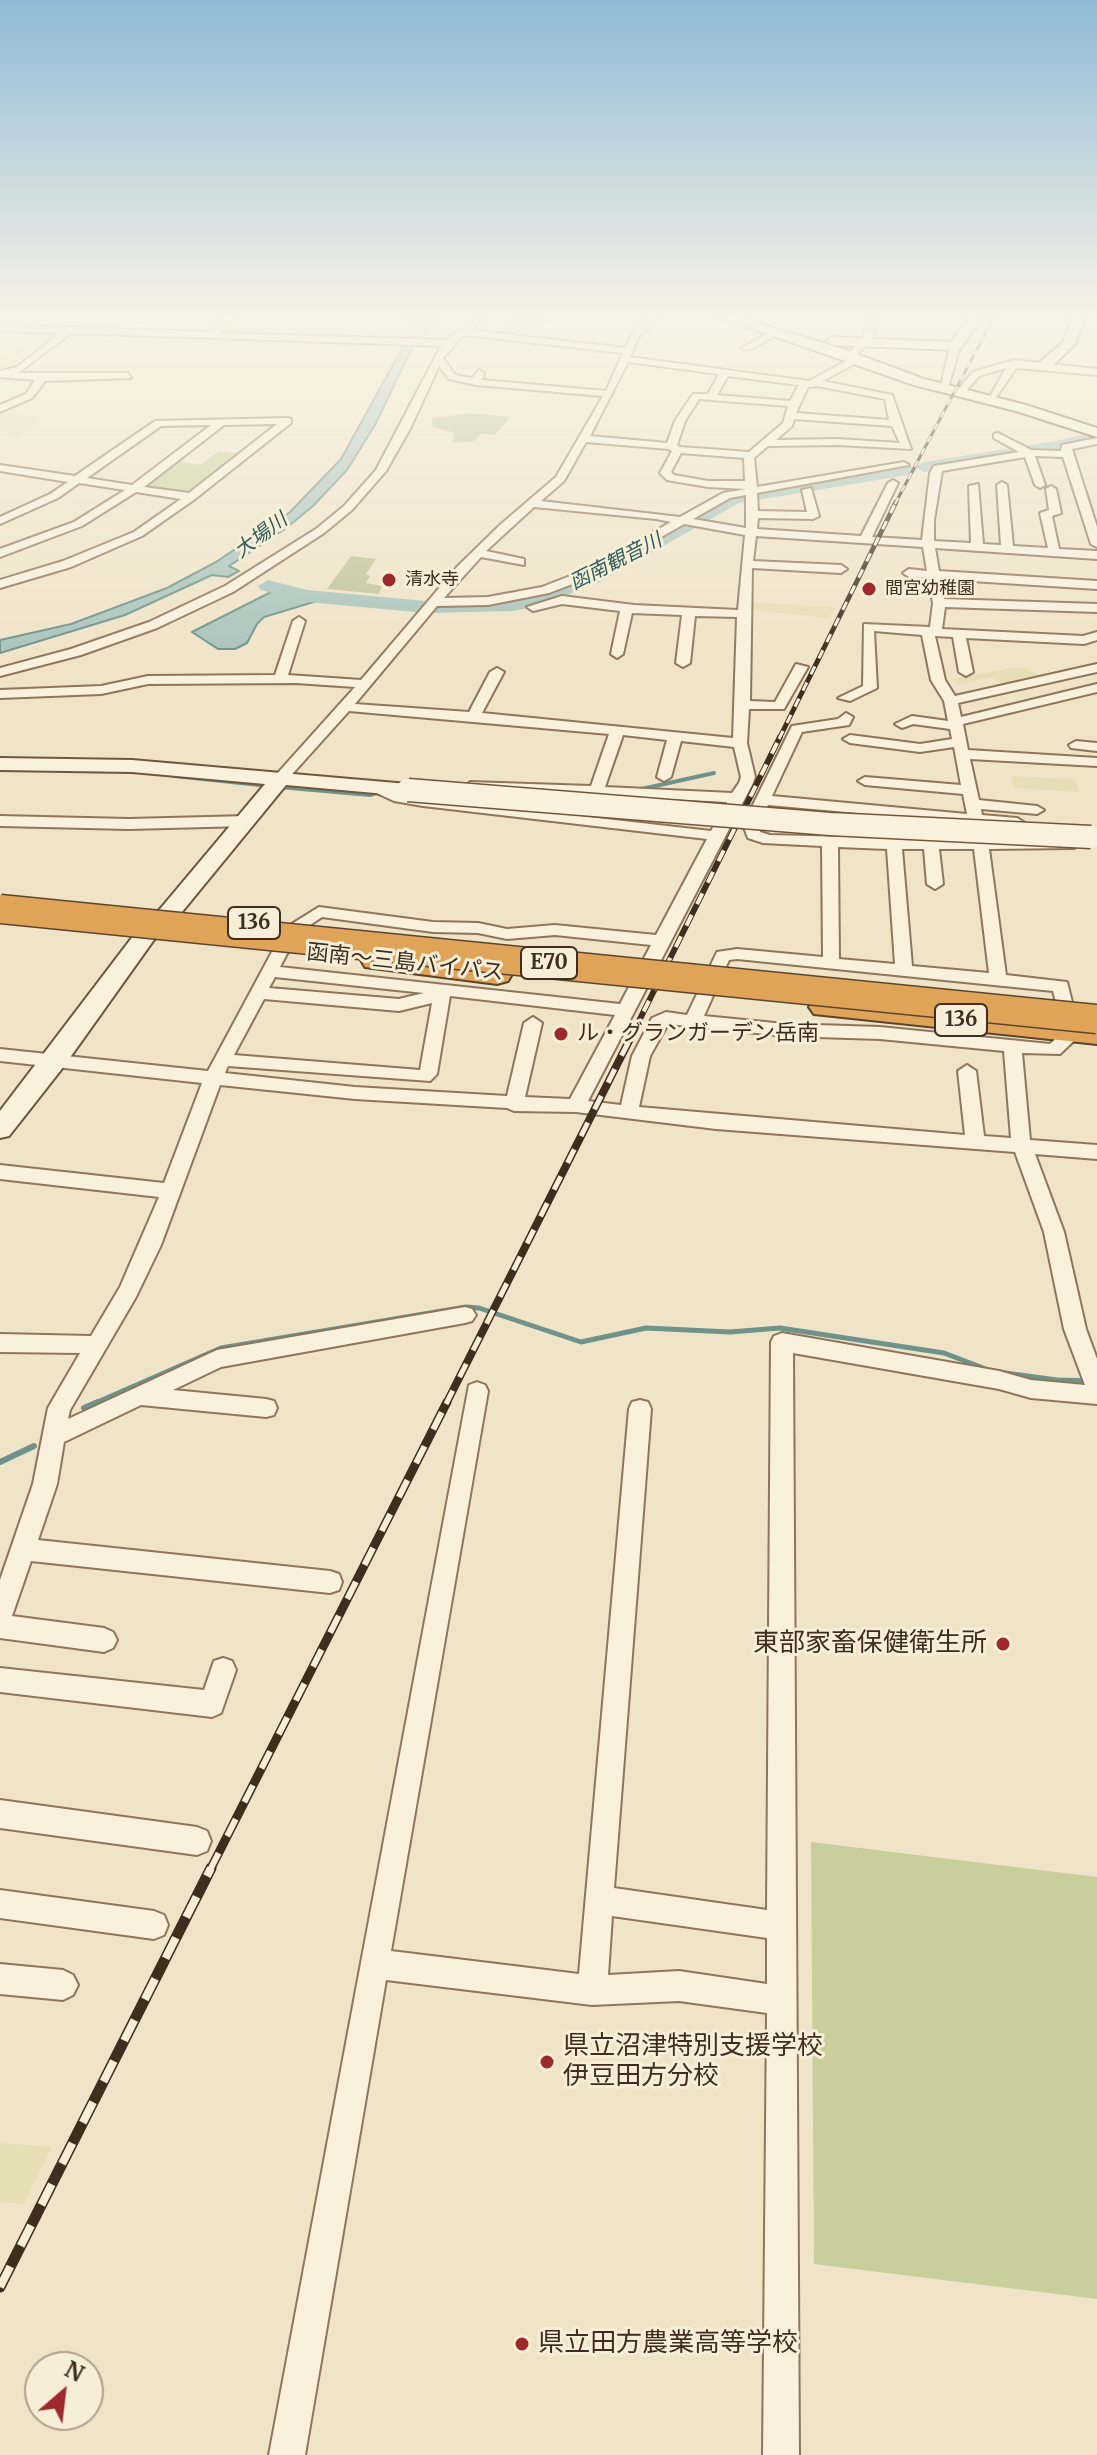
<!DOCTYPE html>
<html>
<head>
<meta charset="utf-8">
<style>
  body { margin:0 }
  #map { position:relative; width:1097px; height:2455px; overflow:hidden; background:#f0e4c8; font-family:Merriweather,serif }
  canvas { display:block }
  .north { position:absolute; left:24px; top:2351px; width:80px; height:80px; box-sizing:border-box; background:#f7eed8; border:2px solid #ada18e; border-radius:50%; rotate:28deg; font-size:22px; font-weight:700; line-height:32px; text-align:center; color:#3d2e20 }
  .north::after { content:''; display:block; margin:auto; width:28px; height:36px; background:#9e2a2b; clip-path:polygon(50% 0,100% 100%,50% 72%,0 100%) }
</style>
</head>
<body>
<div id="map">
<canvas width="1097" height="2455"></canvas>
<div class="north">N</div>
</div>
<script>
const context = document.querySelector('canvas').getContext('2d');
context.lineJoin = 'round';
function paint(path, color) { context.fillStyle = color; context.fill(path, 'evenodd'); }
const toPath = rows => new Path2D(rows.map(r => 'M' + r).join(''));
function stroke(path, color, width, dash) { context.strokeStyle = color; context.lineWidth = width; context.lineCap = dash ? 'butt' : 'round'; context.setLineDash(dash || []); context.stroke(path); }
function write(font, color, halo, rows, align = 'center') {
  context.font = font + ' Merriweather,"Noto Sans JP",serif'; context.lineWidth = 6; context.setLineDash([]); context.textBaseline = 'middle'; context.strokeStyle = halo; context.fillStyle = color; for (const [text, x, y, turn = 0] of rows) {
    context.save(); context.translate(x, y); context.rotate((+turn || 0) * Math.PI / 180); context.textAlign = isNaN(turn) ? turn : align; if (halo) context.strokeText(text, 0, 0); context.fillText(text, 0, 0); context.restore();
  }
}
paint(toPath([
  [38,331,62,332,17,368,0,373,0,361],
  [0,410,1,410,41,419,17,438,0,429],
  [750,602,836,607,828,618,749,610],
  [1012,668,1027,668,1042,679,1006,686,991,677,958,685,952,679],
  [1011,776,1075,779,1079,792,1014,788],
  [0,2143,52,2147,24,2204,0,2202]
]), '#e6deb5');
paint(toPath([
  [219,451,240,454,188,495,143,488,178,461,200,465],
  [811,1842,1097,1877,1097,2299,814,2264]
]), '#c9cf9b');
paint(toPath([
  [518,317,534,317,550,320,525,337,498,334],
  [471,413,510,417,495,435,481,434,474,441,467,442,452,443,454,433,431,426,433,418],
  [351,556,376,559,366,574,370,576,366,583,382,586,379,594,327,589]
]), '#bfc49a');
const water = toPath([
  [401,317,441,317,413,346,375,425,347,470,313,506,285,529,229,566,239,571,228,577,212,575,125,615,0,653,0,640,71,624,167,588,216,562,289,513,341,459,410,334,408,325,411,323,401,317],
  [274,583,305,593,341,597,339,600,317,601,264,617,257,624,247,643,235,649,218,649,192,632,271,592,265,589,274,583]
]);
paint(water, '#a9c4bc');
stroke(water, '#6f938a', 2);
stroke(toPath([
  [175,776,269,786],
  [279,787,370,795,380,792],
  [637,790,714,773]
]), '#6f938a', 4);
stroke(toPath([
  [93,1404,221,1348,466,1307,479,1308,581,1342,646,1328,730,1332,780,1328,944,1353,991,1371,1057,1380,1097,1381]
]), '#6f938a', 5);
stroke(toPath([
  [84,1408,98,1402],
  [0,1462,34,1446]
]), '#6f938a', 6);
paint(toPath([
  [1097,431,1097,441,1056,451,924,472,915,467,924,462,1056,441,1097,431],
  [908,465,917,470,914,474,739,503,598,583,539,606,512,611,426,613,307,602,261,590,258,586,268,580,307,590,426,601,512,599,534,595,584,575,728,495,908,465]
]), '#a9c4bc');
const street = toPath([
  [225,317,234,317,220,333,446,340,479,317,489,317,471,330,625,348,631,335,649,317,658,317,638,338,630,357,809,381,850,359,845,356,861,341,871,317,879,317,870,342,855,356,859,357,859,361,823,381,892,395,911,449,838,445,768,446,754,458,757,487,904,462,909,465,757,493,758,511,807,512,802,490,811,488,819,516,813,519,758,518,757,529,861,536,888,483,893,480,898,483,872,537,922,540,930,473,934,466,1019,452,994,438,994,434,998,433,1031,450,1061,451,1062,445,1097,438,1097,444,1072,449,1097,527,1097,547,1091,544,1063,457,1035,456,1045,485,1040,488,1035,485,1025,457,942,471,934,520,934,541,971,543,969,486,978,484,983,544,1001,545,997,485,1002,482,1007,485,1013,546,1048,548,1040,513,1049,510,1046,489,1051,486,1056,489,1061,513,1052,516,1059,549,1097,551,1097,559,935,548,939,571,1097,581,1097,589,940,579,944,599,1097,604,1097,612,945,607,942,629,1083,636,1097,632,1097,640,1084,644,966,638,973,672,966,676,959,672,953,637,935,636,945,680,955,696,1097,664,1097,672,958,703,961,717,1097,684,1097,692,963,724,968,750,1097,758,1097,766,970,759,979,800,1037,806,1044,810,1037,814,981,809,982,815,1017,818,1025,823,1017,828,984,825,987,839,1074,838,1082,843,1074,848,989,849,1006,975,1067,982,1072,1002,1069,1006,1057,1006,1053,991,737,959,729,960,704,1016,785,1024,880,1027,1050,1044,1068,1027,1080,1027,1083,1031,1080,1035,1060,1054,1022,1053,1030,1140,1097,1145,1097,1159,1035,1154,1064,1232,1086,1329,1097,1359,1097,1404,1031,1398,999,1389,793,1353,799,2455,763,2455,767,2013,679,2001,592,2005,386,1980,305,2455,269,2455,469,1385,477,1382,485,1385,488,1391,391,1951,579,1974,629,1409,632,1402,640,1400,648,1402,651,1409,614,1888,767,1910,771,1342,774,1336,782,1333,999,1371,1031,1380,1085,1385,1064,1329,1044,1232,1015,1152,716,1129,576,1112,514,1111,507,1108,355,1099,220,1085,161,1245,136,1297,70,1410,68,1419,217,1350,465,1307,472,1309,476,1315,472,1321,465,1323,221,1367,173,1390,266,1399,274,1401,277,1408,274,1415,266,1417,141,1405,64,1442,57,1484,38,1540,330,1571,339,1574,342,1582,339,1590,330,1593,31,1561,12,1616,104,1628,113,1632,117,1640,113,1648,104,1652,0,1638,0,1580,33,1484,48,1408,80,1353,0,1352,0,1334,91,1336,120,1287,159,1197,0,1179,0,1165,164,1183,202,1083,0,1061,0,1049,208,1071,273,950,281,945,289,950,280,967,620,1004,651,945,555,935,507,939,478,933,433,932,322,917,301,931,289,931,287,927,319,907,433,922,478,923,507,929,555,925,656,935,707,839,423,806,394,801,370,790,370,784,380,784,403,794,423,798,711,831,727,802,475,789,468,785,470,782,591,786,609,734,349,711,286,781,276,781,276,775,355,687,296,683,148,684,101,694,0,698,0,690,101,686,148,676,275,675,293,621,299,617,305,621,288,675,361,680,457,567,500,525,556,477,603,396,476,385,449,379,439,366,410,429,386,471,352,510,324,533,233,592,157,628,81,655,0,676,0,668,71,649,149,622,225,586,316,529,344,506,376,470,441,346,71,333,18,373,128,373,131,378,45,381,32,398,0,412,0,405,26,394,35,380,0,377,0,371,17,367,60,333,0,331,0,325,210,332,225,317],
  [464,335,623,353,606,391,482,380,484,373,479,370,472,378,455,375,443,358,464,335],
  [628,362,719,374,708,394,693,394,675,421,667,443,590,436,628,362],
  [728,376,799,385,790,401,717,395,728,376],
  [817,386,885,399,889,420,796,413,808,387,817,386],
  [699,399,711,400,788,406,783,423,749,452,680,447,677,445,685,421,699,399],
  [794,419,892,426,900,443,838,439,776,440,792,426,794,419],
  [586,442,669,449,672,451,660,473,667,480,708,487,746,489,723,493,680,517,541,501,564,481,586,442],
  [681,453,744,458,745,481,708,481,674,475,671,472,681,453],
  [746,495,746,528,693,519,730,498,746,495],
  [534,507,656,519,671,522,583,571,542,587,488,597,444,598,481,557,524,565,524,559,486,551,534,507],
  [684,524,745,535,738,610,634,605,562,596,527,607,533,611,562,604,620,611,611,654,617,658,623,654,632,613,682,615,676,663,683,667,690,663,695,616,737,617,733,738,482,713,504,672,497,668,490,672,469,712,355,704,437,606,488,605,549,593,591,577,684,524],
  [756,536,923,547,927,571,909,569,903,573,909,577,928,578,933,603,930,627,864,624,863,686,838,698,850,701,877,688,874,631,922,635,931,680,944,701,948,721,912,716,895,724,902,728,913,724,950,729,952,739,920,744,850,735,843,739,850,743,920,752,954,747,961,785,865,777,858,781,865,785,963,794,967,814,772,796,802,732,849,725,853,717,846,713,838,719,792,726,743,825,748,838,763,843,822,846,823,957,737,949,717,952,687,1015,666,1012,652,1018,632,1056,621,1105,588,1101,753,783,755,777,747,743,749,709,784,709,808,667,796,664,775,702,750,701,752,568,841,573,847,569,841,565,753,561,756,536],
  [623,735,667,740,657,777,664,781,671,777,681,741,734,747,741,777,739,783,732,793,605,787,623,735],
  [768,805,969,823,972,840,770,835,760,832,759,825,768,805],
  [838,847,887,849,895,964,839,959,838,847],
  [902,849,924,849,927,884,935,889,943,884,939,849,974,849,989,973,912,966,902,849],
  [275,977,424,993,399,999,269,988,275,977],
  [450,996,615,1015,570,1099,525,1097,542,1023,533,1017,524,1023,507,1096,355,1087,225,1073,228,1066,430,1081,437,1074,450,996],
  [264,999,399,1011,432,1003,420,1070,234,1055,264,999],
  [668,1024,785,1036,880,1039,1004,1051,1011,1138,984,1136,976,1071,967,1065,958,1071,965,1135,639,1107,650,1056,668,1024],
  [612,1916,767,1938,767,1984,679,1971,608,1975,612,1916],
  [776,329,779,334,749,350,741,348,776,329],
  [955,343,960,346,948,388,940,390,950,346,955,343],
  [1014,360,1097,369,1097,375,1016,368,993,402,987,402,1006,368,979,376,963,395,955,393,973,372,1014,360],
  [287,418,291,419,291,423,195,499,142,536,71,567,0,588,0,580,63,561,134,532,181,499,136,492,82,526,0,557,0,549,74,522,125,490,79,483,58,498,0,524,0,517,50,494,68,482,0,471,0,465,75,476,155,421,287,418],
  [277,424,189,493,144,487,224,425,277,424],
  [211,425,132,485,87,478,161,426,211,425],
  [1076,741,1097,743,1097,751,1071,748,1069,745,1076,741],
  [0,816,129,819,247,816,255,821,247,826,129,829,0,826,0,816],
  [223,1658,232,1661,236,1670,221,1713,212,1717,0,1692,0,1668,204,1690,214,1661,223,1658],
  [0,1800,197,1827,207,1831,211,1841,207,1851,197,1855,0,1828,0,1800],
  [0,1890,154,1911,164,1915,168,1925,164,1935,154,1939,0,1918,0,1890],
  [0,1964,63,1970,73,1975,78,1985,73,1995,63,2000,0,1994,0,1964]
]);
const secondary = toPath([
  [719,317,737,317,843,349,924,379,1026,405,1097,428,1097,437,1016,411,914,385,719,317],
  [970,317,982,317,960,349,955,350,832,345,826,341,832,337,951,342,970,317],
  [1073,317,1085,317,1075,344,1049,369,1039,369,1039,363,1063,342,1073,317],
  [0,758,132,760,408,784,418,790,408,796,286,785,177,918,153,941,64,1066,9,1136,0,1138,0,1111,137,931,161,908,265,784,132,772,0,770,0,758]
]);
const highway = toPath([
  [376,950,497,964,508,967,512,974,508,981,497,984,365,967,361,960,365,953,376,950],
  [825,997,1097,1022,1097,1044,814,1014,809,1007,814,1000,825,997]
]);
stroke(street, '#8d765c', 4);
stroke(secondary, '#6f573f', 4);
stroke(highway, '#5b4430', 4);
paint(street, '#faf1dc');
paint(secondary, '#faf1dc');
paint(highway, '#e0a458');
const railFar5 = toPath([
  [895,504,994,317]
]);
const railFar4 = toPath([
  [779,739,896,502]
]);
const railFar3 = toPath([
  [633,1033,780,737]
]);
const railFar2 = toPath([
  [446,1404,634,1031]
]);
const railFar1 = toPath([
  [210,1870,447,1402]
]);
const rail = toPath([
  [0,2287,211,1868]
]);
stroke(railFar5, '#3d2e20', 3);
stroke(railFar4, '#3d2e20', 5);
stroke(railFar3, '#3d2e20', 6);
stroke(railFar2, '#3d2e20', 8);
stroke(railFar1, '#3d2e20', 9);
stroke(rail, '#3d2e20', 11);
stroke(railFar5, '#f7eed8', 2, [7]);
stroke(railFar4, '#f7eed8', 3, [9]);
stroke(railFar3, '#f7eed8', 4, [12]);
stroke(railFar2, '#f7eed8', 5, [15]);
stroke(railFar1, '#f7eed8', 6, [19]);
stroke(rail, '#f7eed8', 8, [23]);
const secondaryBridge = toPath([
  [408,790,830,824,1091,837]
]);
const highwayBridge = toPath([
  [0,909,1097,1019]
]);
stroke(secondaryBridge, '#6f573f', 25, []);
stroke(highwayBridge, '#5b4430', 31, []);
stroke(secondaryBridge, '#faf1dc', 22);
stroke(highwayBridge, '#e0a458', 28);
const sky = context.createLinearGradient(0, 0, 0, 660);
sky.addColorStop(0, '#8fbad6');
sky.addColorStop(0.48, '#f8f3e6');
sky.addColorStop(1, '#f8f3e600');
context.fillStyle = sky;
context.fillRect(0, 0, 1097, 660);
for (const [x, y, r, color] of [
  [389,580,8,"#9e2a2b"],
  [869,589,8,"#9e2a2b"],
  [561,1034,8,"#9e2a2b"],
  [1003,1644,8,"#9e2a2b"],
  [547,2062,8,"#9e2a2b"],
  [522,2344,8,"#9e2a2b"]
]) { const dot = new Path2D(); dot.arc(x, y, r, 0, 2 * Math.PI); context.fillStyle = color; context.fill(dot); stroke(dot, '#f7eed8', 3); }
write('18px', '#3d2e20', '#f7eed8', [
  ["清水寺",405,580],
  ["間宮幼稚園",885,589]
], 'left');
write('italic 20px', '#2f5d5a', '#f7eed8', [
  ["大場川",261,536,-37],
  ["函南観音川",616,562,-27]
]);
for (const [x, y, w] of [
  [254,923,52],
  [549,963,56],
  [961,1020,52]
]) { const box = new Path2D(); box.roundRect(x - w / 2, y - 16, w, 32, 6); context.fillStyle = '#f7eed8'; context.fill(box); stroke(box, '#3d2e20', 2); }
write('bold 20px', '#3d2e20', null, [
  ["136",254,923],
  ["E70",549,963],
  ["136",961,1020]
]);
write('22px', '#3d2e20', '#f7eed8', [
  ["函南～三島バイパス",405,963,6]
]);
write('22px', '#3d2e20', '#f7eed8', [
  ["ル・グランガーデン岳南",577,1034]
], 'left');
write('26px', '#3d2e20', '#f7eed8', [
  ["東部家畜保健衛生所",987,1644,"right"],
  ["県立沼津特別支援学校",563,2047],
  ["伊豆田方分校",563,2077],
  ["県立田方農業高等学校",538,2344]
], 'left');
</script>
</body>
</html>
